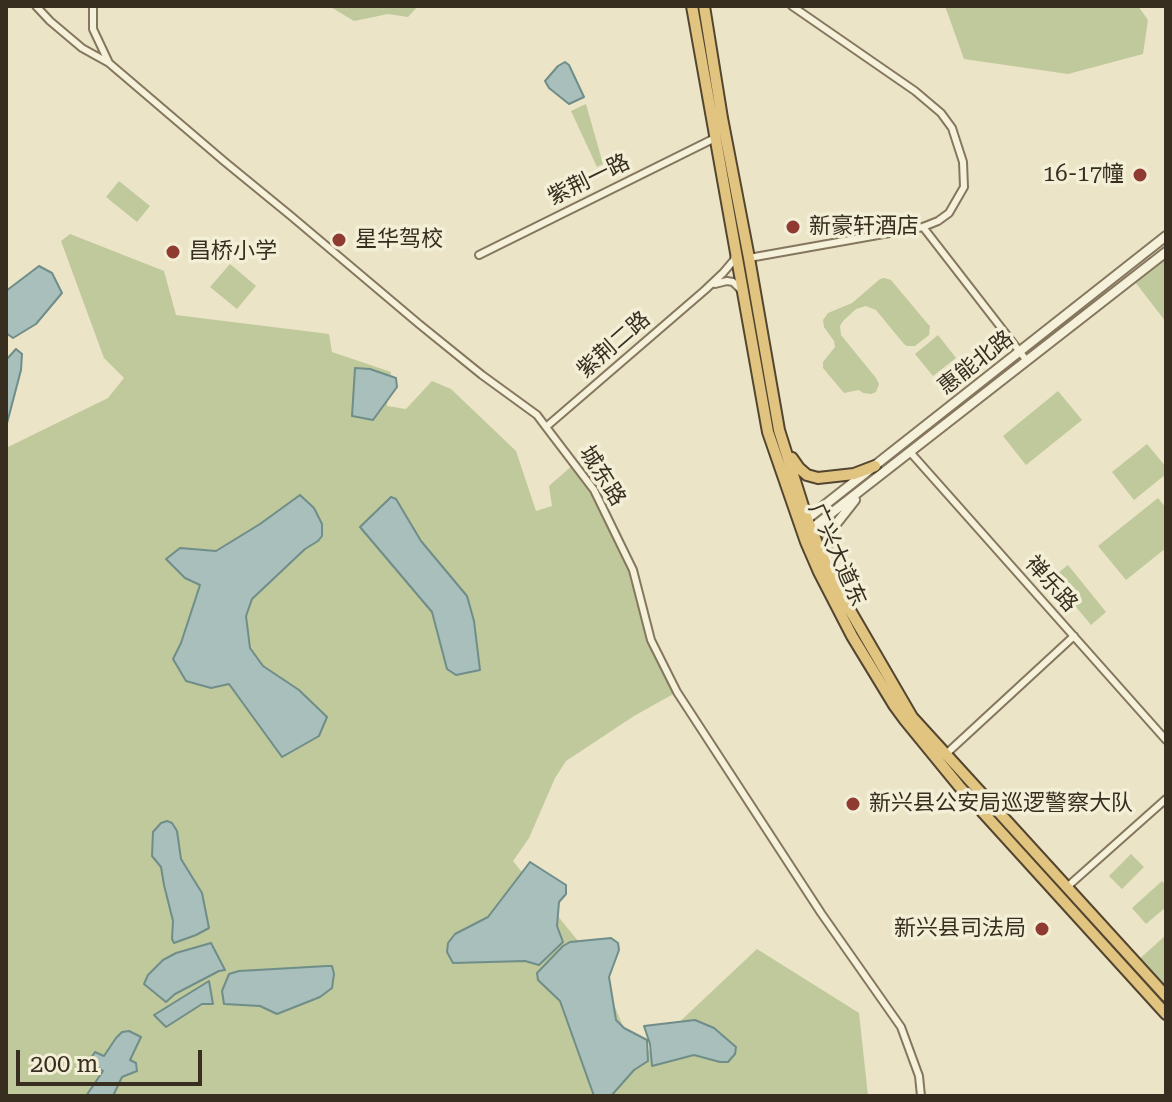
<!DOCTYPE html>
<html>
<head>
<meta charset="utf-8">
<style>
  body { margin:0 }
  #map { position:relative; width:1172px; height:1102px; overflow:hidden; background:#ebe4c7; font-family:"Roboto Serif",serif }
  canvas { display:block }
  .frame { position:absolute; inset:0; border:8px solid #372e20; pointer-events:none }
  .scale { position:absolute; left:16px; top:1050px; width:186px; height:36px; box-sizing:border-box; border:4px solid #372e20; border-top:0; padding-left:10px; font-size:24px; line-height:28px; white-space:nowrap; color:#372e20; -webkit-text-stroke:6px #f3eed6; paint-order:stroke }
</style>
</head>
<body>
<div id="map">
<canvas width="1172" height="1102"></canvas>
<div class="frame"></div>
<div class="scale">200 m</div>
</div>
<script>
const context = document.querySelector('canvas').getContext('2d');
context.lineJoin = 'round';
function paint(path, color) { context.fillStyle = color; context.fill(path, 'evenodd'); }
const toPath = rows => new Path2D(rows.map(r => 'M' + r).join(''));
function stroke(path, color, width, dash) { context.strokeStyle = color; context.lineWidth = width; context.lineCap = dash ? 'butt' : 'round'; context.setLineDash(dash || []); context.stroke(path); }
function write(font, color, halo, rows, align = 'center') {
  context.font = font + ' "Roboto Serif","Noto Sans SC",serif'; context.lineWidth = 7; context.setLineDash([]); context.textBaseline = 'middle'; context.strokeStyle = halo; context.fillStyle = color; for (const [text, x, y, turn = 0] of rows) {
    context.save(); context.translate(x, y); context.rotate((+turn || 0) * Math.PI / 180); context.textAlign = isNaN(turn) ? turn : align; if (halo) context.strokeText(text, 0, 0); context.fillText(text, 0, 0); context.restore();
  }
}
paint(toPath([
  [329,6,418,6,408,17,388,14,354,21],
  [945,6,1138,6,1148,20,1143,54,1068,74,964,59],
  [586,104,603,164,597,167,571,111],
  [119,181,150,206,137,222,106,197],
  [70,234,164,271,176,315,329,334,332,352,391,372,387,406,406,409,432,381,451,389,516,451,536,511,552,506,549,486,574,464,594,490,633,570,651,640,677,692,634,716,566,761,555,778,529,838,513,861,596,963,638,1061,757,949,859,1013,868,1096,6,1096,6,448,108,398,124,378,104,358,61,241],
  [1166,252,1166,322,1132,278],
  [230,264,256,286,237,309,210,287],
  [884,278,891,280,927,323,930,326,929,335,915,346,907,346,904,344,876,310,866,306,856,309,843,321,840,326,841,335,876,378,879,384,876,392,871,394,863,393,859,390,844,393,823,368,823,362,835,347,834,341,824,327,823,320,828,313,852,303,880,279],
  [938,335,956,358,933,376,915,354],
  [1058,391,1082,420,1026,465,1003,436],
  [1147,444,1166,467,1166,474,1134,500,1112,472],
  [1158,498,1166,508,1166,548,1126,580,1098,546],
  [1068,565,1106,612,1091,625,1052,578],
  [1131,854,1144,867,1122,889,1109,876],
  [1162,881,1166,886,1166,907,1146,924,1132,908],
  [1166,935,1166,1014,1126,971]
]), '#bfc99b');
const water = toPath([
  [565,62,569,65,584,97,569,104,549,88,545,81,558,66,565,62],
  [39,266,52,273,62,293,36,324,13,338,6,333,6,291,39,266],
  [16,349,22,354,21,370,6,427,6,360,16,349],
  [355,368,370,369,396,378,397,387,373,420,352,416,355,368],
  [300,495,314,508,322,524,322,536,318,541,305,549,252,599,246,616,250,648,263,666,299,690,327,717,319,736,282,757,229,684,211,688,186,681,173,659,181,643,200,585,185,578,166,559,180,548,216,551,260,524,300,495],
  [391,497,396,499,421,541,467,596,474,621,480,670,456,675,447,669,432,612,360,527,391,497],
  [167,821,172,823,177,831,181,859,202,893,209,928,196,935,174,943,172,939,173,921,164,885,161,867,152,856,153,832,161,823,167,821],
  [530,862,566,885,566,894,559,902,557,926,563,942,539,965,525,961,453,963,447,952,448,943,455,934,488,917,530,862],
  [611,938,618,943,619,950,609,977,616,1020,624,1028,647,1040,648,1061,634,1070,611,1096,594,1096,560,1001,538,980,537,973,563,946,570,942,611,938],
  [211,943,225,970,219,971,175,994,166,1002,144,984,148,975,163,960,176,953,211,943],
  [327,966,332,966,334,974,332,988,320,997,277,1014,260,1006,224,1004,222,991,229,974,239,971,327,966],
  [209,981,213,1004,202,1004,166,1027,154,1015,209,981],
  [695,1020,714,1028,736,1047,735,1054,728,1062,720,1062,694,1055,652,1066,650,1044,644,1026,695,1020],
  [129,1031,141,1037,130,1060,136,1063,137,1071,122,1077,113,1096,86,1096,103,1071,89,1061,95,1052,104,1056,116,1038,122,1032,129,1031]
]);
paint(water, '#a8bfbb');
stroke(water, '#6f8d89', 2);
const minor = toPath([
  [36,6,50,21,82,48,109,63],
  [93,6,93,29,109,63,225,162,291,216,419,324,482,375,537,415,546,427,594,490,633,570,651,640,677,692,821,913,901,1027,919,1076,921,1096],
  [923,227,1027,361],
  [479,255,715,138],
  [749,258,923,227,938,221,949,213,964,187,963,162,952,128,941,113,915,91,792,6],
  [715,284,727,281,733,282,740,289],
  [546,427,705,290,723,273,734,260,735,255],
  [910,452,1166,740],
  [946,754,1074,636],
  [1067,887,1166,799]
]);
const tertiary = toPath([
  [807,519,1166,236],
  [811,529,1166,252],
  [828,561,827,544,829,533,855,500]
]);
const trunk = toPath([
  [692,6,768,432,806,542,819,572,852,636,894,705,905,720,959,786,1166,1014],
  [704,6,722,118,749,258,779,430,807,519,833,581,912,717,1166,996],
  [792,458,799,468,807,475,818,478,854,474,875,466]
]);
stroke(minor, '#85775e', 10);
stroke(tertiary, '#85775e', 12);
stroke(trunk, '#544531', 14);
stroke(minor, '#f6f1da', 6);
stroke(tertiary, '#f6f1da', 8);
stroke(trunk, '#e0c480', 10);
for (const [x, y, r, color] of [
  [1140,175,8,"#903b32"],
  [793,227,8,"#903b32"],
  [339,240,8,"#903b32"],
  [173,252,8,"#903b32"],
  [853,804,8,"#903b32"],
  [1042,929,8,"#903b32"]
]) { const dot = new Path2D(); dot.arc(x, y, r, 0, 2 * Math.PI); context.fillStyle = color; context.fill(dot); stroke(dot, '#f3eed6', 3); }
write('22px', '#372e20', '#f3eed6', [
  ["16-17幢",1124,175,"right"],
  ["新豪轩酒店",809,227],
  ["星华驾校",355,240],
  ["昌桥小学",189,252],
  ["新兴县公安局巡逻警察大队",869,804],
  ["新兴县司法局",1026,929,"right"]
], 'left');
write('22px', '#372e20', '#f3eed6', [
  ["紫荆一路",589,180,-26],
  ["紫荆二路",614,345,-41],
  ["惠能北路",976,363,-38],
  ["城东路",602,476,58],
  ["广兴大道东",837,555,66],
  ["禅乐路",1051,584,48]
]);
</script>
</body>
</html>
